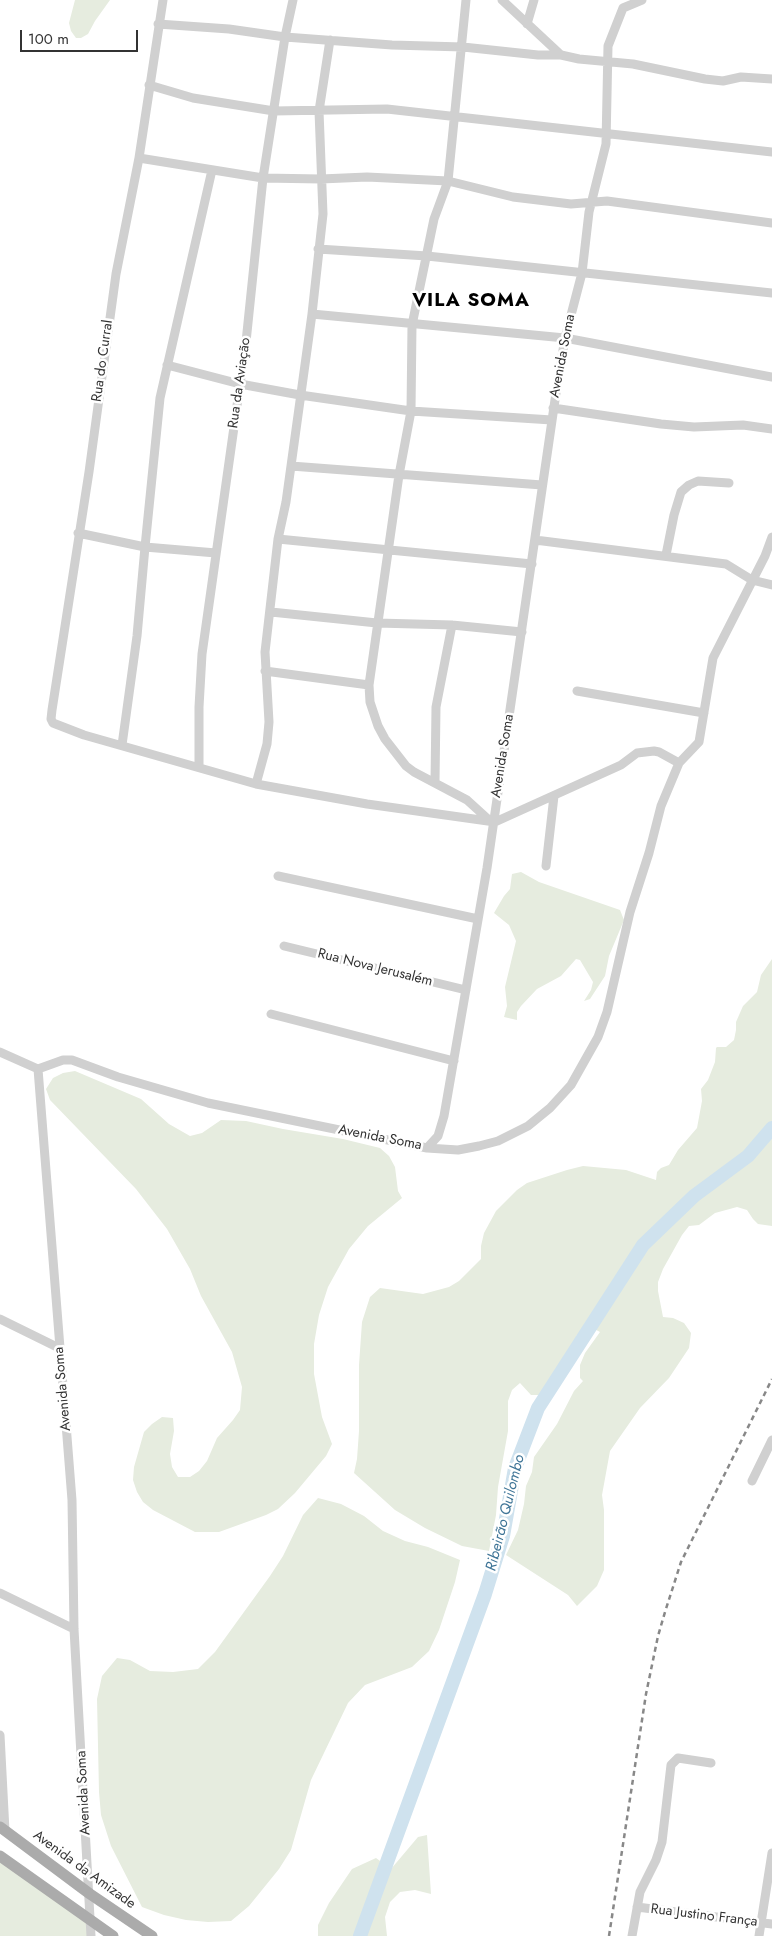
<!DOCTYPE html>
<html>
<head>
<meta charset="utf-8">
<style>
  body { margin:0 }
  #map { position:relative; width:772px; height:1936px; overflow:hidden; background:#fff; font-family:Jost,sans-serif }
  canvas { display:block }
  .scale { position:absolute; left:20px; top:30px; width:118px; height:22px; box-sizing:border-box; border:2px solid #333; border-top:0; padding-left:6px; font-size:15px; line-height:18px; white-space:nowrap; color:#333; -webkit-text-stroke:4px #fff; paint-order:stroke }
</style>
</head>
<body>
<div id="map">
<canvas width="772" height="1936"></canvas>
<div class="scale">100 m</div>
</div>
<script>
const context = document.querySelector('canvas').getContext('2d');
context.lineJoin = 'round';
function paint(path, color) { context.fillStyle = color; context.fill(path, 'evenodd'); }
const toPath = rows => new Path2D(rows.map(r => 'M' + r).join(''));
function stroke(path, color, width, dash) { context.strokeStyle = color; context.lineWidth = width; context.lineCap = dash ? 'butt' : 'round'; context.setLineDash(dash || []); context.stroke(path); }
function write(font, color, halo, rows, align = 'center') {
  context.font = font + ' Jost,sans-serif'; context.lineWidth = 5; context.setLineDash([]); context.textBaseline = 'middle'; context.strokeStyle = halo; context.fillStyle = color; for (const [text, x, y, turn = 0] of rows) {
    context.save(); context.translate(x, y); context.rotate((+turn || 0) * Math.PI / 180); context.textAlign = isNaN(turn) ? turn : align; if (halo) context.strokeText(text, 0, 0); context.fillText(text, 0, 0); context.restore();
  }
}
paint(toPath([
  [75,0,110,0,95,21,88,34,81,38,76,38,71,31,69,23],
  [521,872,539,882,620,910,624,920,609,956,605,976,590,999,584,1001,591,990,593,982,580,960,576,959,561,976,537,989,521,1006,517,1012,517,1020,504,1017,507,1006,505,987,516,941,509,925,494,913,504,896,510,889,512,874],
  [772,959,772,1226,758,1224,753,1219,747,1210,737,1207,715,1213,699,1225,689,1226,682,1235,663,1269,658,1282,658,1291,663,1317,673,1318,684,1323,691,1333,689,1348,669,1378,640,1408,610,1451,602,1495,604,1510,604,1570,597,1586,577,1606,568,1595,506,1555,518,1530,524,1504,526,1486,532,1472,534,1457,557,1424,574,1391,583,1381,580,1378,580,1365,585,1353,600,1332,587,1325,577,1335,560,1371,547,1395,531,1395,520,1383,512,1390,508,1401,508,1431,498,1487,496,1515,489,1551,462,1546,425,1528,395,1510,354,1473,357,1459,359,1431,359,1365,362,1322,370,1297,380,1288,423,1294,449,1287,459,1281,481,1259,481,1246,484,1233,496,1211,517,1190,527,1183,567,1170,583,1166,626,1170,656,1180,657,1172,661,1168,669,1165,678,1150,697,1128,702,1101,701,1089,708,1080,715,1062,716,1048,717,1047,726,1047,734,1040,736,1030,736,1022,743,1006,757,992,761,975],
  [75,1071,141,1099,169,1124,190,1136,202,1133,221,1120,246,1121,283,1129,343,1139,380,1148,389,1156,395,1167,398,1191,402,1198,368,1226,349,1249,328,1287,319,1315,314,1344,314,1374,322,1417,332,1444,326,1456,295,1493,278,1509,266,1515,219,1532,195,1532,153,1510,143,1502,137,1492,133,1480,134,1467,144,1432,152,1424,162,1417,173,1418,174,1431,170,1454,172,1467,178,1477,190,1477,199,1471,207,1461,217,1438,233,1420,240,1410,242,1387,232,1352,201,1296,190,1269,167,1229,136,1189,50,1100,46,1089,53,1078,63,1073],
  [318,1498,341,1504,364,1516,383,1531,405,1541,428,1547,460,1560,455,1582,439,1630,429,1651,412,1667,365,1685,348,1703,311,1780,291,1850,279,1869,249,1906,231,1921,208,1922,186,1920,164,1915,142,1907,111,1846,101,1815,99,1792,97,1699,102,1676,117,1658,130,1660,150,1671,173,1672,198,1669,215,1652,270,1576,283,1556,303,1515],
  [427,1835,431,1894,415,1890,400,1892,390,1902,385,1917,387,1936,318,1936,318,1925,329,1903,352,1869,376,1858,391,1869,418,1837],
  [0,1862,91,1925,91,1936,0,1936]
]), '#e6ecdf');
stroke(toPath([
  [360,1936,485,1594,503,1536,515,1468,538,1408,643,1245,694,1196,748,1156,772,1128]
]), '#cfe2ee', 14);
stroke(toPath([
  [163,0,139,158,116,274,89,472,52,710,51,719,53,723,84,735,256,784,367,804,495,822,621,765,637,753,654,751,659,752,679,763],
  [466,0,448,181,434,219,412,325,411,411,399,475,369,685,370,702,378,726,385,739,406,766,414,772,467,800,489,820],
  [502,0,561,55],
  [158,24,229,29,285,37,392,45,463,47,538,55,561,55,579,59,633,64,705,79,723,81,741,77,772,79],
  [527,24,534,0],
  [149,85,193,98,274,111,387,109,772,152],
  [139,158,263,178,321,179,367,177,448,181,513,197,571,204,607,201,772,223],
  [318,249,427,256,772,293],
  [312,314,565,338,772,377],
  [167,365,240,384,300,395,411,411,552,420],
  [553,408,661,424,694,427,743,425,772,429],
  [291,466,542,485],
  [78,533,145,547,216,553],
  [278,539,532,564],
  [535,540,726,564,752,580,772,585],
  [666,555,674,515,681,492,689,485,698,481,729,483],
  [271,612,377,623,452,625,522,632],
  [265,671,369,685],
  [577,691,704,713],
  [122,745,137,636,145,547,160,398,212,170],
  [199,767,199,707,202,654,246,342,263,178,285,37,293,0],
  [435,782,436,707,452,625],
  [256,784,267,744,269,722,265,652,278,539,286,502,312,314,323,214,319,111,330,40],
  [546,866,554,796],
  [278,876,478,919],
  [284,946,466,990],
  [271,1014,454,1061],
  [0,1052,38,1069],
  [38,1069,63,1060,72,1060,118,1077,208,1103,427,1148,458,1150,479,1146,498,1141,528,1126,550,1108,571,1085,598,1037,607,1012,630,912,649,853,661,806,679,763,699,742,713,658,765,556,772,537],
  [38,1069,72,1500,74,1629,91,1936],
  [427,1148,438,1136,444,1116,487,868,556,393,565,338,582,273,589,212,606,144,608,46,623,8,642,0],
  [0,1319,59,1348],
  [752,1481,772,1440],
  [0,1593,74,1629],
  [0,1735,5,1831],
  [637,1907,772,1924],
  [632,1936,640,1892,656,1860,662,1842,671,1765,678,1758,711,1763],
  [759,1936,772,1853]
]), '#d0d0d0', 9);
stroke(toPath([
  [0,1827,90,1894,152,1936],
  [0,1856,113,1936]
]), '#ababab', 11);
stroke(toPath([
  [609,1936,646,1694,658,1636,665,1612,681,1562,772,1379]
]), '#888', 2.5, [5, 4]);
write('14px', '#333', '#fff', [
  ["Avenida Soma",563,356,-79],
  ["Rua do Curral",103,361,-82],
  ["Rua da Aviação",240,383,-82],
  ["Avenida Soma",503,756,-81],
  ["Rua Nova Jerusalém",375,968,14],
  ["Avenida Soma",380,1138,11],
  ["Avenida Soma",63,1389,-95],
  ["Avenida Soma",84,1793,-93],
  ["Avenida da Amizade",84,1870,36],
  ["Rua Justino França",704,1916,7]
]);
write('italic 15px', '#3f7597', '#fff', [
  ["Ribeirão Quilombo",506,1513,-76]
]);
context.letterSpacing = '1px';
write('bold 19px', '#000', '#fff', [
  ["VILA SOMA",471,301]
]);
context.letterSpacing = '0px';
</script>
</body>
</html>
